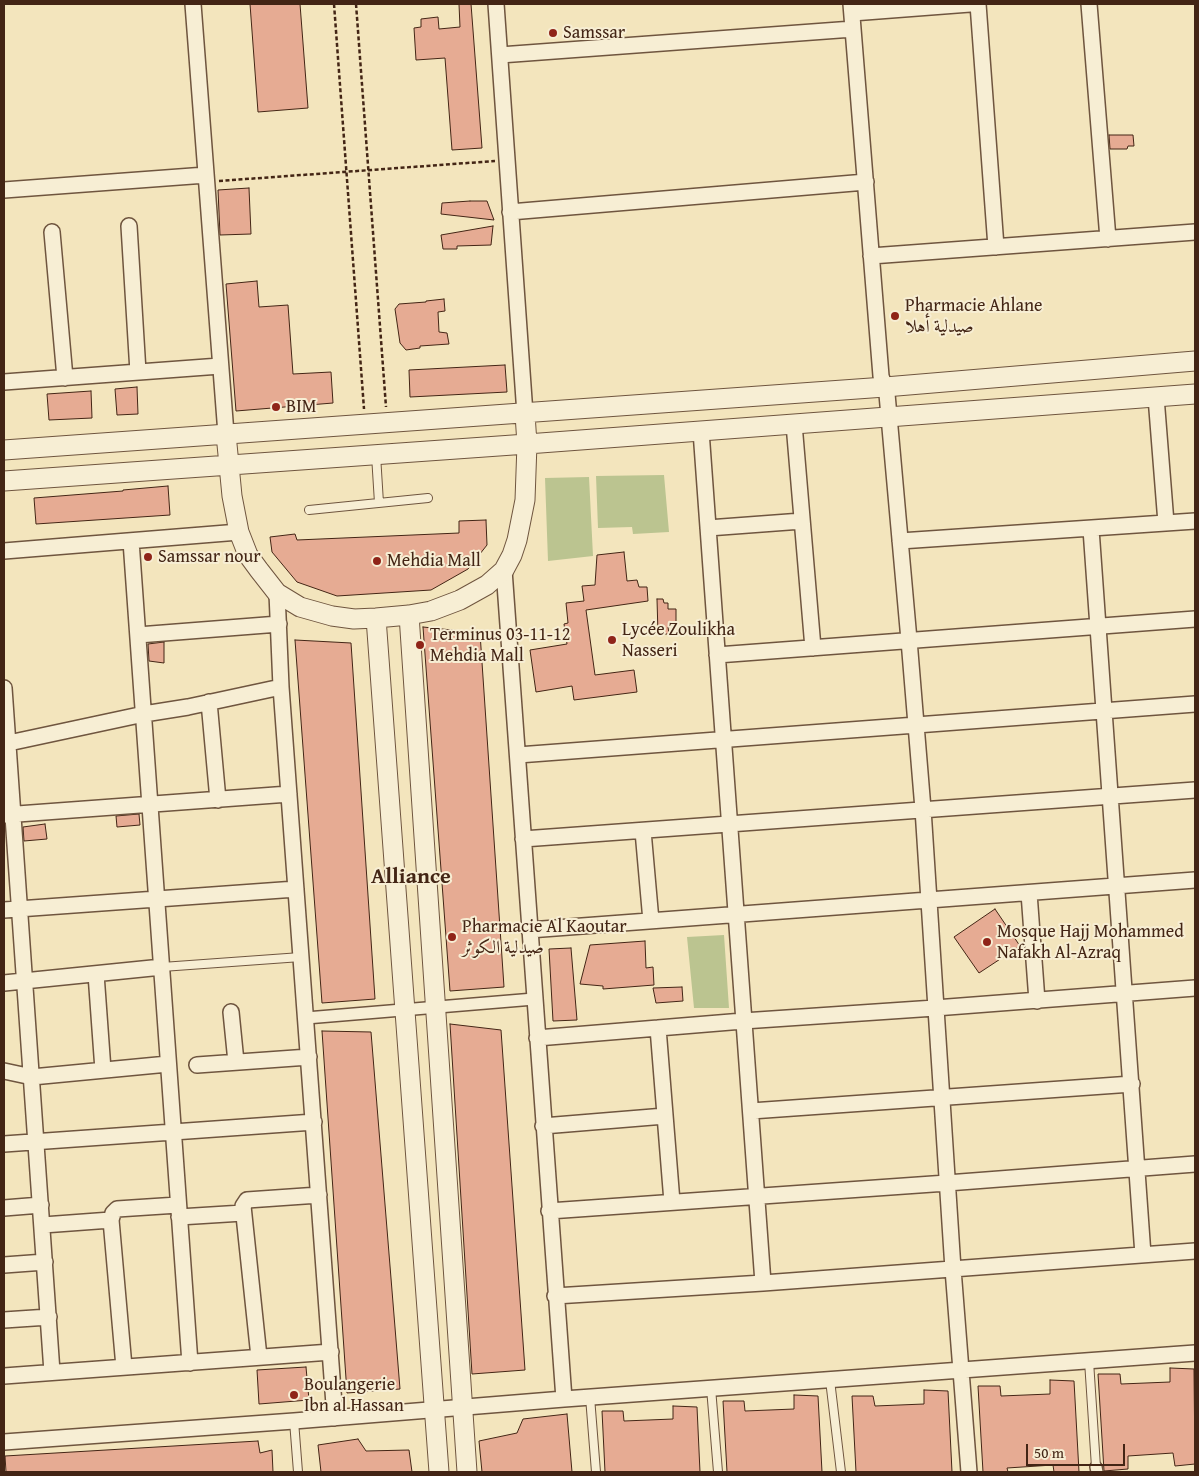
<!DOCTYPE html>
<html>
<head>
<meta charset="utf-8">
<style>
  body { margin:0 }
  #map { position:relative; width:1199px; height:1476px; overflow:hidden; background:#f3e5bd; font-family:"Gentium Book Plus",serif }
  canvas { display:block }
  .frame { position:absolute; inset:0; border:5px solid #432515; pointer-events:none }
  .scale { position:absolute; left:1026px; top:1444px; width:99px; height:22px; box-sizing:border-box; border:2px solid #432515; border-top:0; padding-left:6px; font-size:15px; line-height:18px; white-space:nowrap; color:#432515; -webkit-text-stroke:4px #f7eed4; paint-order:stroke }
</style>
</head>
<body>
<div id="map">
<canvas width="1199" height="1476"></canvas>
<div class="frame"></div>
<div class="scale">50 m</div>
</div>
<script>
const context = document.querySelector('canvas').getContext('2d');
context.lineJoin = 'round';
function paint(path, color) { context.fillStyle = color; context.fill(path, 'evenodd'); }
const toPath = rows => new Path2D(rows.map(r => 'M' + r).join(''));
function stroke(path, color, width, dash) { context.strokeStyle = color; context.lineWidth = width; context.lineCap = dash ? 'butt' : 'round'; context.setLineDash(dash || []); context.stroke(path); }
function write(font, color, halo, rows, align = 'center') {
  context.font = font + ' "Gentium Book Plus",Amiri,serif'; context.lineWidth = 4; context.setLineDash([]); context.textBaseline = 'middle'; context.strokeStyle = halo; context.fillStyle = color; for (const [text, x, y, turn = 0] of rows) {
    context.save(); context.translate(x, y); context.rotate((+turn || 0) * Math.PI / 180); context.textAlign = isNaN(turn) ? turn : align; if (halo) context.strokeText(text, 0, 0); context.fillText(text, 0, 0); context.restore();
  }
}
paint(toPath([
  [664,475,669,532,633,534,632,527,598,528,596,476],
  [589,477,593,556,548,561,545,478],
  [724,935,729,1008,694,1008,687,937]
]), '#bbc490');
const building = toPath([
  [250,4,300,4,308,108,258,112,250,4],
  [459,4,471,4,482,148,452,150,445,58,416,60,414,28,421,27,421,19,438,17,439,29,460,27,459,4],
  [1109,135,1133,135,1134,146,1128,146,1127,149,1110,149,1109,135],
  [249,188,251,234,220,235,218,190,249,188],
  [470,201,487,201,494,220,441,214,442,203,470,201],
  [493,226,491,245,457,246,457,249,443,249,441,235,493,226],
  [257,281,259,307,288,305,293,374,331,372,333,403,236,411,226,284,257,281],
  [444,299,445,311,438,312,439,332,447,333,449,344,420,346,420,348,406,350,400,343,395,309,399,304,426,302,426,301,444,299],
  [505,365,507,392,410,397,409,370,505,365],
  [137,387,138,414,117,415,115,389,137,387],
  [91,391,92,418,49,420,47,394,91,391],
  [168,486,170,515,36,524,34,498,123,491,123,490,168,486],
  [486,520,487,545,468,569,431,590,337,596,297,582,272,552,270,537,295,534,297,540,459,533,459,521,486,520],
  [624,552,627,581,637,580,639,587,647,587,648,601,586,610,595,675,634,670,637,692,574,700,572,686,536,692,530,650,567,644,564,624,568,623,566,603,584,601,582,586,595,585,597,555,624,552],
  [657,599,663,599,664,603,668,603,668,609,676,609,676,628,668,627,669,634,658,634,657,599],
  [423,627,480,633,504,987,450,991,423,627],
  [295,640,351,643,375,999,322,1003,295,640],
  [164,642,164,663,149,661,148,644,164,642],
  [139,814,140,825,117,827,116,816,139,814],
  [45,824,47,839,24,841,23,827,45,824],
  [995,909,1020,946,979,973,954,937,995,909],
  [645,941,646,968,653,967,654,985,603,989,603,986,580,984,590,945,645,941],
  [571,948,577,1020,553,1021,549,949,571,948],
  [682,987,683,1001,656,1003,653,988,682,987],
  [450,1024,501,1030,525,1370,472,1374,450,1024],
  [322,1031,371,1032,400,1389,347,1393,322,1031],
  [306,1367,309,1400,259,1404,257,1370,306,1367],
  [1170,1368,1194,1369,1195,1464,1175,1466,1173,1453,1128,1456,1128,1469,1104,1471,1098,1374,1120,1374,1121,1384,1170,1382,1170,1368],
  [1050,1380,1074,1381,1079,1472,1054,1472,1053,1465,1007,1468,1008,1472,983,1472,978,1386,1000,1386,1001,1396,1050,1394,1050,1380],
  [924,1390,948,1391,952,1472,856,1472,852,1396,873,1396,875,1406,924,1404,924,1390],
  [794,1395,818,1396,822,1472,727,1472,723,1401,744,1401,745,1411,794,1409,794,1395],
  [673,1406,697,1407,700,1472,605,1472,602,1411,623,1411,624,1421,673,1419,673,1406],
  [567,1414,572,1472,482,1472,479,1441,517,1433,523,1419,567,1414],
  [358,1439,366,1451,409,1450,412,1472,321,1472,318,1445,358,1439],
  [258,1441,260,1453,272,1450,273,1472,6,1472,5,1456,258,1441]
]);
paint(building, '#e6ab93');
stroke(building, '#432515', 1);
const service = toPath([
  [376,455,379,503],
  [309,510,428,498],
  [162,967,301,957],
  [1089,1361,1096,1467],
  [830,1380,841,1472],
  [711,1388,718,1472],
  [590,1397,596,1472],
  [294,1421,298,1472]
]);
const pedestrian = toPath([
  [306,1018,534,999],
  [1096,1467,1097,1472]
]);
const minor = toPath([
  [193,4,226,434],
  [496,4,525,414],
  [851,4,881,376,887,394,909,640,923,809,953,1269,969,1472],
  [978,4,996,247],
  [1089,4,1108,239],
  [852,13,970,4],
  [500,55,853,29],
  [4,190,206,175],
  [510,212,866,182],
  [129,226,138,372],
  [52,232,65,378],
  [871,256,1195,232],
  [4,382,220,366],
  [1156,397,1166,523],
  [794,424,813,648],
  [701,431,763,1283],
  [708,528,802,521],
  [1091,529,1143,1255],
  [131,541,190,1363],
  [900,541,1195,521],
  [4,551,239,532],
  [504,570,564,1399],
  [277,593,281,687,335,1418],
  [138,635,279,624],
  [717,655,1195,619],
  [4,688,52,1372],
  [209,702,218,800],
  [4,744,144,714,188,707,281,687],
  [518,755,1195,704],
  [4,815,289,794],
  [643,831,651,921],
  [523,839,1195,790],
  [1029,893,1037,1001],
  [4,910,296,889],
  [529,930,1195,880],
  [96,974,103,1070],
  [4,983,162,967],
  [231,1012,236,1062],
  [658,1028,672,1202],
  [537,1038,743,1021,935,1008,1195,988],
  [197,1065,309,1057],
  [4,1071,32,1077,168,1064],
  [751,1111,1132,1084],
  [543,1126,665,1116],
  [4,1144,314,1122],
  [4,1208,41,1205],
  [549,1211,947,1183,1195,1164],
  [179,1217,243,1213],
  [43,1225,111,1220],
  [4,1265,45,1262],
  [555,1296,763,1283,1195,1251],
  [4,1320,49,1317],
  [259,1357,243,1206,247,1200,319,1195],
  [124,1367,111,1220,113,1213,117,1209,178,1205],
  [4,1376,331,1352],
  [4,1442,294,1421,564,1399,1195,1353]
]);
const tertiary = toPath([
  [226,434,232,496,239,532,248,555,259,570,277,593,300,607,332,616,354,619,376,618,409,615,431,611,460,600,487,585,504,570,512,555,517,540,525,500,527,444,525,414],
  [4,450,885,387,1195,361],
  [4,481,527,444,1195,394],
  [409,615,467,1472],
  [376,618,439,1472]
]);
stroke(service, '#6f553f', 10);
stroke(pedestrian, '#6f553f', 14);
stroke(minor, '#6f553f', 18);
stroke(tertiary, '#6f553f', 21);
stroke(toPath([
  [334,4,364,409],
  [356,4,386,407],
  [219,181,495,161]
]), '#432515', 2.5, [4, 2.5]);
stroke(service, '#f7eed4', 8);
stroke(pedestrian, '#f7eed4', 11);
stroke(minor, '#f7eed4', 15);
stroke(tertiary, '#f7eed4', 19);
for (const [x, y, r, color] of [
  [553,33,5,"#8f2418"],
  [895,316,5,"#8f2418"],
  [276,407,5,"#8f2418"],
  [148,557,5,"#8f2418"],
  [377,561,5,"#8f2418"],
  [612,640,5,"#8f2418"],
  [420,645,5,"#8f2418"],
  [452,937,5,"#8f2418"],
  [987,942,5,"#8f2418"],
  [294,1395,5,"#8f2418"]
]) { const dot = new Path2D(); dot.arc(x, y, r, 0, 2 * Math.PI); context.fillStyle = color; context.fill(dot); stroke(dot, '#f7eed4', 2); }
write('18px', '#432515', '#f7eed4', [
  ["Samssar",563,33],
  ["Pharmacie Ahlane",905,306],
  ["صيدلية أهلا",905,327],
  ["BIM",286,407],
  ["Samssar nour",158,557],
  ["Mehdia Mall",387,561],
  ["Lycée Zoulikha",622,630],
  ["Nasseri",622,651],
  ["Terminus 03-11-12",430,635],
  ["Mehdia Mall",430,656],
  ["Pharmacie Al Kaoutar",462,927],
  ["صيدلية الكوثر",462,948],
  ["Mosque Hajj Mohammed",997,932],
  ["Nafakh Al-Azraq",997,953],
  ["Boulangerie",304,1385],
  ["Ibn al Hassan",304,1406]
], 'left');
write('bold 22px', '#432515', '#f7eed4', [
  ["Alliance",411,877]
]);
</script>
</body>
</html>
